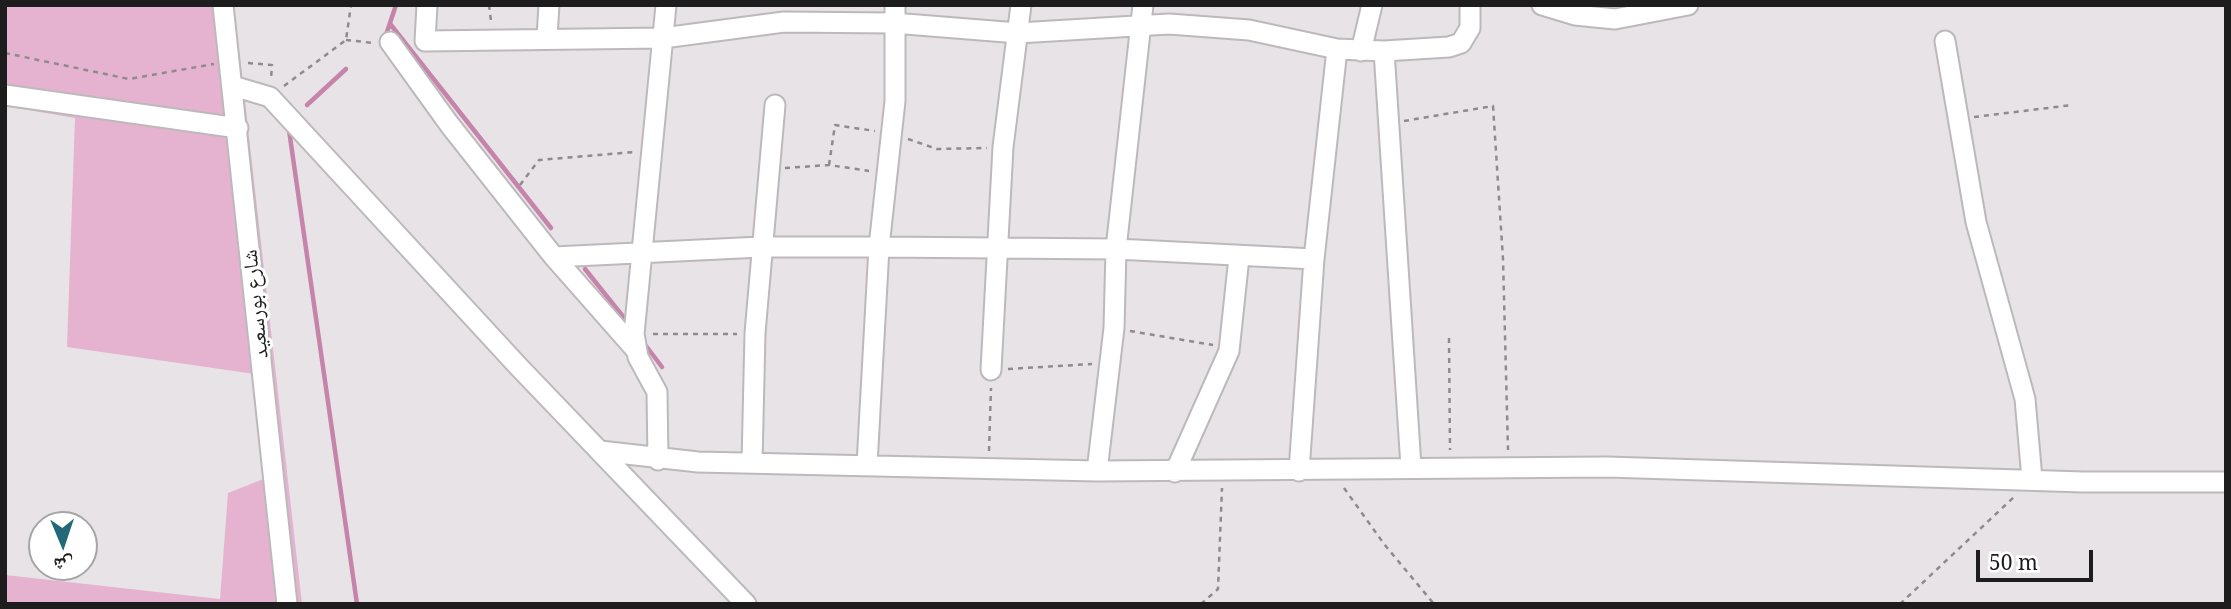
<!DOCTYPE html>
<html>
<head>
<meta charset="utf-8">
<style>
  body { margin:0 }
  #map { position:relative; width:2231px; height:609px; overflow:hidden; background:#e7e3e6; font-family:"Noto Serif","Noto Naskh Arabic",serif }
  canvas { display:block }
  .frame { position:absolute; inset:0; border:7px solid #1e1d1d; pointer-events:none }
  .north { position:absolute; left:28px; top:511px; width:70px; height:70px; box-sizing:border-box; background:#fff; border:2px solid #a5a5a5; border-radius:50%; rotate:178deg; font-size:19px; font-weight:700; line-height:28px; text-align:center; color:#1e1d1d }
  .north::after { content:''; display:block; margin:auto; width:24px; height:32px; background:#236879; clip-path:polygon(50% 0,100% 100%,50% 72%,0 100%) }
  .scale { position:absolute; left:1976px; top:550px; width:117px; height:32px; box-sizing:border-box; border:4px solid #1e1d1d; border-top:0; padding-left:9px; font-size:21px; line-height:24px; white-space:nowrap; color:#1e1d1d; -webkit-text-stroke:5px #fff; paint-order:stroke }
</style>
</head>
<body>
<div id="map">
<canvas width="2231" height="609"></canvas>
<div class="frame"></div>
<div class="north">ش</div>
<div class="scale">50 m</div>
</div>
<script>
const context = document.querySelector('canvas').getContext('2d');
context.lineJoin = 'round';
function paint(path, color) { context.fillStyle = color; context.fill(path, 'evenodd'); }
const toPath = rows => new Path2D(rows.map(r => 'M' + r).join(''));
function stroke(path, color, width, dash) { context.strokeStyle = color; context.lineWidth = width; context.lineCap = dash ? 'butt' : 'round'; context.setLineDash(dash || []); context.stroke(path); }
function write(font, color, halo, rows, align = 'center') {
  context.font = font + ' "Noto Serif","Noto Naskh Arabic",serif'; context.lineWidth = 6; context.setLineDash([]); context.textBaseline = 'middle'; context.strokeStyle = halo; context.fillStyle = color; for (const [text, x, y, turn = 0] of rows) {
    context.save(); context.translate(x, y); context.rotate((+turn || 0) * Math.PI / 180); context.textAlign = isNaN(turn) ? turn : align; if (halo) context.strokeText(text, 0, 0); context.fillText(text, 0, 0); context.restore();
  }
}
paint(toPath([
  [5,5,234,5,302,604,5,604,5,575,220,599,228,493,266,478,255,374,67,347,75,118,5,106]
]), '#e5b3cf');
stroke(toPath([
  [391,25,551,228],
  [385,38,396,5],
  [307,105,346,69],
  [289,130,357,604],
  [585,269,629,324],
  [643,342,662,367]
]), '#c684ab', 4.5);
const minor = toPath([
  [223,5,287,604],
  [427,5,425,41,663,38,784,22,893,23,1018,33,1169,24,1249,30,1337,49,1384,51,1449,47,1461,43,1470,28,1470,5],
  [1542,5,1575,15,1615,19,1688,5],
  [547,37,549,5],
  [1945,41,1976,222,2025,399,2032,479],
  [390,42,449,124,554,257,635,349],
  [1361,51,1372,5],
  [1384,51,1411,467],
  [233,86,270,97,518,366,746,604],
  [5,95,238,128],
  [554,257,761,247,879,247,1116,249,1314,259],
  [991,370,1003,147,1021,5],
  [600,451,698,462,1097,471,1607,467,2083,482,2226,482],
  [658,460,657,392,638,357,634,334,666,5],
  [752,463,755,333,775,105],
  [867,465,879,247,895,101,895,5],
  [1097,471,1114,328,1116,249,1143,5],
  [1299,471,1314,259,1337,49],
  [1175,472,1229,351,1239,257]
]);
stroke(minor, '#bdb9bb', 23);
stroke(toPath([
  [489,5,491,21],
  [346,40,374,43],
  [5,53,129,79,214,64],
  [248,63,272,65,271,79],
  [284,86,346,40,351,5],
  [1974,117,2072,105],
  [1404,121,1493,106,1503,259,1508,450],
  [908,139,937,149,987,148],
  [829,165,835,125,875,131],
  [785,168,829,165,869,171],
  [520,185,539,160,634,152],
  [1130,331,1213,345],
  [653,334,737,334],
  [1449,338,1450,450],
  [1008,369,1092,364],
  [989,451,991,388],
  [1344,488,1384,544,1434,604],
  [1201,604,1218,589,1222,488],
  [1900,604,2014,497]
]), '#8e8b8d', 2.5, [5, 5]);
stroke(minor, '#fff', 19);
write('21px', '#1e1d1d', '#fff', [
  ["شارع بورسعيد",256,304,-96]
]);
</script>
</body>
</html>
